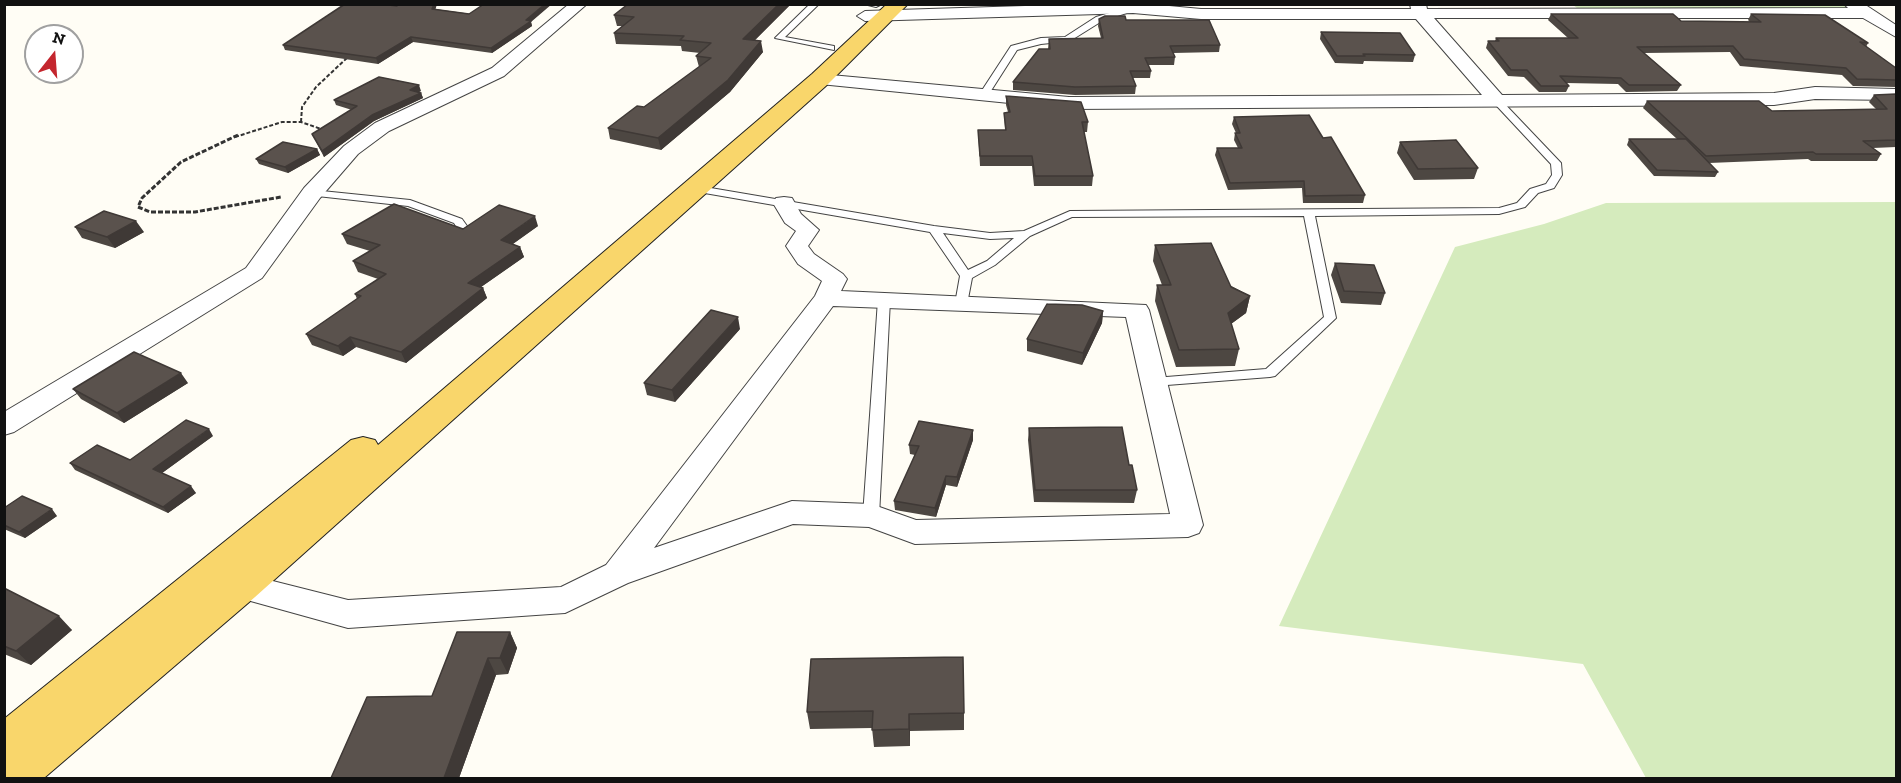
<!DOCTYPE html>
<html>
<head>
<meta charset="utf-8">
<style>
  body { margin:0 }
  #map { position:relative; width:1901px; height:783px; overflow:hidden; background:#fffdf5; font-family:"Zilla Slab",serif }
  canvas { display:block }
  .frame { position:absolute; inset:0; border:6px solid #111; pointer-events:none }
  .north { position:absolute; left:24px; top:24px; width:60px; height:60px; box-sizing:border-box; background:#fff; border:2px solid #a0a0a0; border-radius:50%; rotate:17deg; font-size:16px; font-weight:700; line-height:24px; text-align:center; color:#111 }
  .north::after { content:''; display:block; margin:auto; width:21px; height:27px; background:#c4262e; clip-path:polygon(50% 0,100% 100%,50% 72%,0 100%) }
</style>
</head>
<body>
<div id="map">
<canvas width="1901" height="783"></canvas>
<div class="frame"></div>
<div class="north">N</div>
</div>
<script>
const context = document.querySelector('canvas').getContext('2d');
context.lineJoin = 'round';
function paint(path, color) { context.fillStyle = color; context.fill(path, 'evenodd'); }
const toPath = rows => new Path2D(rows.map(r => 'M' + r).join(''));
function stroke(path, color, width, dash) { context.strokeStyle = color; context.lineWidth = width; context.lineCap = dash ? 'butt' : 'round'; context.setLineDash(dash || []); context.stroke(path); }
paint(toPath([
  [1852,4,1866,13,1585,14,1573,5],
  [1896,202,1896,778,1646,778,1583,664,1279,626,1455,247,1544,224,1606,203]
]), '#d5ebbd');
const service = toPath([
  [810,4,819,4,785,37,834,46,834,50,775,38,810,4],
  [864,4,880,4,880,5,876,7,864,4],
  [1133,6,1136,6,1136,10,1102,21,1070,41,1041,44,1017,50,987,97,979,95,1011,46,1041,38,1065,37,1096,17,1133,6],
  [1497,98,1500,99,1561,163,1562,175,1554,188,1538,193,1525,207,1499,214,1315,216,1336,318,1275,376,1270,377,1154,386,1147,382,1154,378,1266,369,1324,317,1304,216,1072,217,1030,236,995,265,972,278,967,304,961,308,955,304,960,276,930,232,693,191,688,188,693,185,934,226,990,233,1024,231,1070,211,1499,208,1517,203,1530,189,1546,184,1552,175,1551,164,1494,103,1492,101,1497,98],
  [943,233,990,239,1014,238,987,261,968,270,943,233],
  [312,190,410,200,462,219,467,226,465,228,457,228,454,223,408,206,308,195,307,193,312,190],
  [884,296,890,300,879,516,876,520,871,522,866,520,863,516,878,300,884,296]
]);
const minor = toPath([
  [569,4,587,4,504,76,389,131,358,154,320,198,262,278,14,432,4,435,4,412,246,268,304,188,344,146,375,123,492,68,569,4],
  [1089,4,1148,4,1201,9,1411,9,1410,4,1426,4,1427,9,1848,8,1844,4,1864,4,1896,25,1896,37,1863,18,1434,18,1502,95,1774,93,1815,87,1896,89,1896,100,1815,99,1774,105,1069,109,820,84,811,79,820,74,1069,97,1482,95,1416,19,1201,19,1133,13,865,21,857,16,865,11,1089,4],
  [784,197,792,198,801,214,819,230,808,246,814,254,843,274,847,279,841,291,1146,305,1149,310,1203,525,1199,533,1188,537,915,544,869,527,793,524,628,583,565,613,348,628,229,595,225,586,229,577,241,573,348,600,561,587,606,565,815,296,822,281,798,264,786,246,796,231,785,223,773,203,776,198,784,197],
  [833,306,1126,317,1170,514,916,520,871,504,792,501,654,548,833,306]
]);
const primary = toPath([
  [887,4,908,4,828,84,255,597,44,778,4,778,4,719,351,440,363,437,375,440,378,445,812,74,887,4]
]);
stroke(service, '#444', 2);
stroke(minor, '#444', 2);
stroke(primary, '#222', 2);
stroke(toPath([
  [301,122,302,107,316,87,348,57],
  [235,137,282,122,301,122,324,130]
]), '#333', 2, [4, 2]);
stroke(toPath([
  [238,135,181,162,142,198,138,207,150,212,195,212,281,197]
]), '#333', 3, [5, 2]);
paint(service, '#fff');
paint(minor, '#fff');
paint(primary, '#f9d66b');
paint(toPath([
  [398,4,437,4,435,9,531,22,532,26,492,53,413,42,378,64,285,50,283,45,397,6],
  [791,4,755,40,763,52,730,92,661,150,610,139,608,128,644,107,699,67,696,56,700,53,682,51,681,46,616,44,614,33,622,26,617,26,614,15],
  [1531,4,1604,4,1603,6,1533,6],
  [1551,14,1681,21,1750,22,1748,20,1751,14,1868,43,1866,47,1896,68,1896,89,1896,87,1853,86,1842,75,1740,66,1730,52,1644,53,1681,85,1677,91,1626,92,1618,84,1566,83,1569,86,1566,92,1539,92,1524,77,1508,76,1486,48,1488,41,1495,41,1496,38,1568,38,1548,20],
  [1099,19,1126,20,1220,45,1219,52,1173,53,1175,57,1174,65,1148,65,1151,71,1150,78,1133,78,1136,86,1135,94,1075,95,1013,90,1013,82,1048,49,1049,39,1101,38,1098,26],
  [1321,32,1415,55,1413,62,1364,61,1363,64,1335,63,1320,39],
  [421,91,418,92,421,93,423,98,374,121,324,157,312,134,352,110,336,105,334,100],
  [1896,94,1896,147,1873,148,1881,154,1877,161,1811,161,1808,159,1709,163,1718,172,1715,177,1654,176,1627,145,1629,139,1677,139,1643,108,1647,101,1772,111,1876,109,1869,102,1874,95],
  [1006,96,1088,122,1087,132,1084,132,1093,176,1092,186,1034,186,1032,166,980,166,978,130,1005,130,1004,113,1008,112,1006,105],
  [1234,117,1323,138,1365,195,1363,203,1303,203,1302,188,1228,190,1215,155,1217,148,1238,148,1234,140,1235,133,1236,133,1232,124],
  [1400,142,1478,168,1474,179,1414,180,1397,153],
  [317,149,320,155,288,173,259,164,256,159],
  [538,226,513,244,520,247,524,257,481,287,483,288,487,298,406,363,356,347,343,356,312,345,306,334,357,299,355,294,378,279,358,272,353,261,370,251,347,244,342,234],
  [75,227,144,232,115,248,82,238],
  [1155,245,1250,296,1246,313,1231,324,1239,349,1235,366,1176,367,1155,301,1157,285,1162,285,1153,261],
  [1335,263,1385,293,1381,305,1341,303,1331,275],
  [1103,311,1102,323,1082,365,1027,351,1027,339],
  [740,329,675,402,647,395,644,383],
  [188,383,124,423,81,399,73,389],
  [1029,428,1129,465,1137,490,1134,503,1034,502,1028,440],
  [213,436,162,473,196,493,168,513,75,470,70,463,130,460],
  [973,440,957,487,946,485,936,517,895,510,894,501,915,455,910,454,909,445],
  [4,508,57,516,25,538,4,529],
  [4,588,72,630,31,665,4,654],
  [510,632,517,648,508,674,496,675,459,778,331,778],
  [811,659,964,713,964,730,910,731,910,746,874,747,872,728,810,729,807,712]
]), '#4d4742');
paint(toPath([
  [434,4,437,4,434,14,432,9],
  [545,4,552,4,531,22,532,26,492,53,491,48],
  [779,4,791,4,745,50,743,39],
  [411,37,413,42,378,64,376,58],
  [761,41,763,52,730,92,661,150,658,138],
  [419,85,421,91,412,96,410,90],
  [421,93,423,98,374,121,324,157,322,151,372,115],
  [317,149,320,155,288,173,285,167],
  [535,216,538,226,504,250,501,240],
  [136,221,144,232,115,248,107,237],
  [520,247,524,257,471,294,468,283],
  [483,288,487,298,406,363,401,352],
  [1250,296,1246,313,1224,329,1228,313],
  [1103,311,1102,323,1082,365,1083,353],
  [738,317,740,329,675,402,672,390],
  [350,337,356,347,343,356,338,346],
  [181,373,188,383,124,423,117,413],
  [209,429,213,436,158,476,153,469],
  [973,430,973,440,957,487,957,477],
  [946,476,946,485,936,517,935,508],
  [191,486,196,493,168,513,163,507],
  [52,509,57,516,25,538,19,532],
  [59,616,72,630,31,665,16,651],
  [510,632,517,648,508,674,500,658],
  [488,658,496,675,459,778,444,778],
  [909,714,910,731,910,746,909,729]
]), '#3f3936');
const building = toPath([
  [345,4,380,4,397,6,398,4,434,4,432,9,469,14,484,4,545,4,526,20,531,21,491,48,411,37,376,58,283,45,345,4],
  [628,4,779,4,743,39,761,41,728,80,658,138,608,128,637,106,644,107,711,58,696,56,711,43,680,40,684,36,614,33,634,17,614,15,628,4],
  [1551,14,1673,14,1681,21,1761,22,1751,14,1825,15,1868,43,1860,42,1896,68,1896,80,1857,79,1846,68,1744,59,1733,46,1637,47,1681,85,1629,85,1621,78,1560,76,1569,86,1541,86,1527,70,1511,70,1488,41,1499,41,1496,38,1578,38,1551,14],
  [1105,16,1125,16,1126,20,1209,20,1220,45,1170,46,1175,57,1145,58,1151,71,1130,71,1136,86,1075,87,1013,82,1039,49,1050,49,1049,39,1103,38,1099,19,1105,16],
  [1321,32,1400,33,1415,55,1363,54,1365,56,1337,56,1321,32],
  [379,77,419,85,410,90,421,93,372,115,322,151,312,134,357,106,334,100,379,77],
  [1896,94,1896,140,1863,141,1881,154,1816,154,1813,152,1706,156,1647,101,1759,101,1772,111,1887,109,1874,95,1896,94],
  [1006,96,1081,102,1088,122,1082,122,1093,176,1035,176,1032,156,980,156,978,130,1006,130,1004,113,1010,112,1006,96],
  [1309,115,1323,138,1331,137,1365,195,1305,196,1304,181,1230,183,1217,148,1242,148,1235,133,1240,133,1234,117,1309,115],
  [1629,139,1686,139,1718,172,1657,170,1629,139],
  [1456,140,1478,168,1418,169,1400,142,1456,140],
  [283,142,317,149,285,167,256,159,283,142],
  [394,204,463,229,499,205,535,216,501,240,520,247,468,283,483,288,401,352,350,337,338,346,306,334,361,296,355,294,386,274,353,261,380,245,342,234,394,204],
  [104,211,136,221,107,237,75,227,104,211],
  [1211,243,1231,287,1250,296,1228,313,1239,349,1179,350,1157,285,1171,285,1155,245,1211,243],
  [1335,263,1374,265,1385,293,1344,291,1335,263],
  [1047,304,1082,305,1103,311,1083,353,1027,339,1047,304],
  [711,310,738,317,672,390,644,383,711,310],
  [134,352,181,373,117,413,73,389,134,352],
  [186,420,209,429,153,469,191,486,163,507,70,463,97,445,130,460,186,420],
  [919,421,973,430,957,477,946,476,935,508,894,501,919,446,909,445,919,421],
  [1122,427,1129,465,1132,465,1137,490,1035,490,1029,428,1122,427],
  [22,496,52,509,19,532,4,525,4,508,22,496],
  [4,588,59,616,16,651,4,646,4,588],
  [457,632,510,632,500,658,488,658,444,778,331,778,367,697,432,696,457,632],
  [963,657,964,713,909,714,909,729,872,730,873,711,807,712,811,659,963,657]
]);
paint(building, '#5a524d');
stroke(building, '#3f3936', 1.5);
</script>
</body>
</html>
